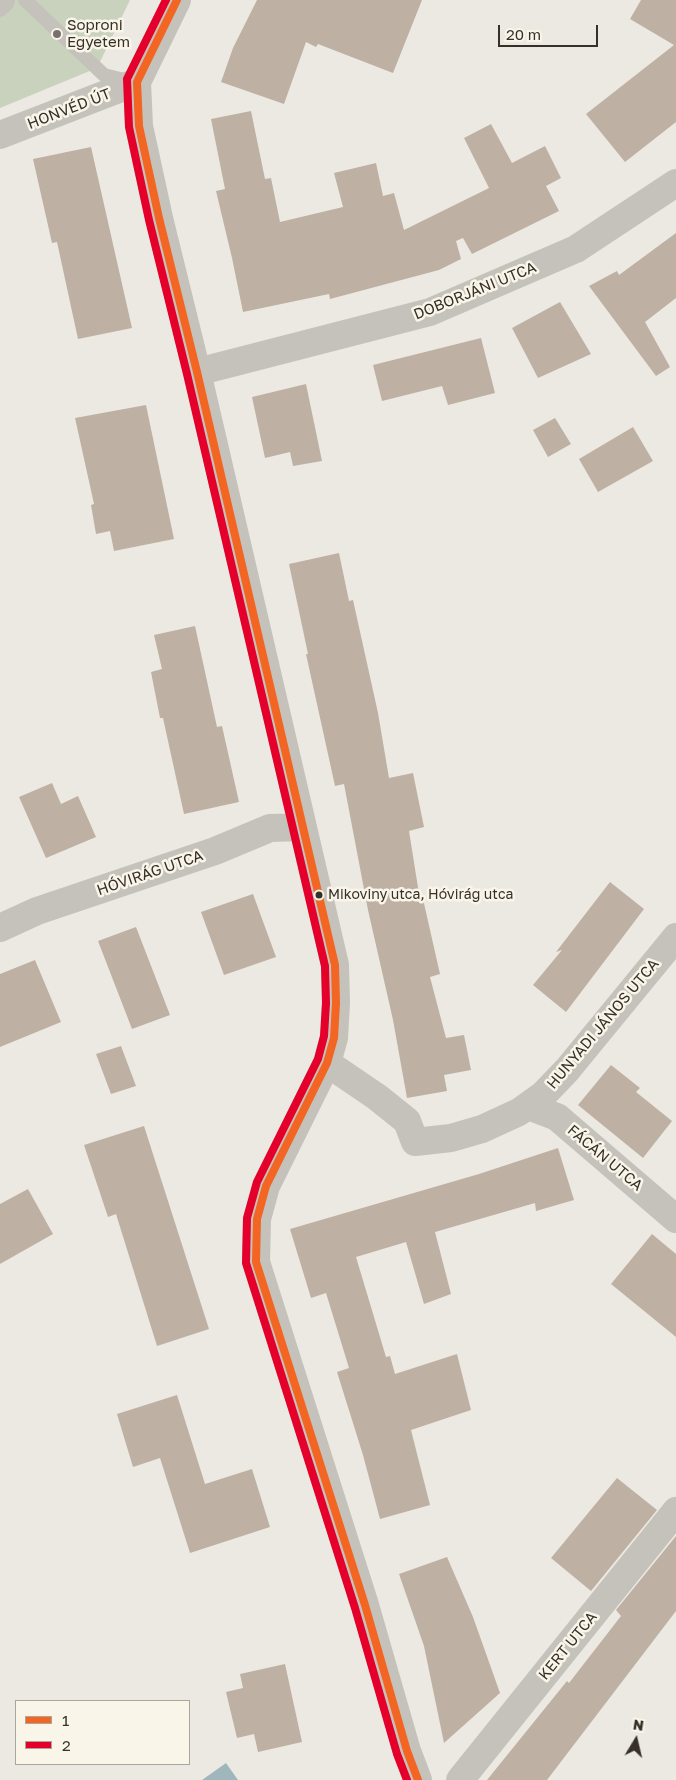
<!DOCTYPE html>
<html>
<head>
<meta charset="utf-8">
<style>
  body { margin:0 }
  #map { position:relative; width:676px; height:1780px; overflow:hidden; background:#ece9e2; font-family:"Golos Text",sans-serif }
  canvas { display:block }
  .legend { position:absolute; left:15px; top:1700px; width:175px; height:65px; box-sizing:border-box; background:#f9f5e9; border:1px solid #aba69c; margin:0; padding:6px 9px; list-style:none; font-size:15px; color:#363029 }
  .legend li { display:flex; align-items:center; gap:10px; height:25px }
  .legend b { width:25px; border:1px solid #aba69c }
  .north { position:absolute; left:611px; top:1715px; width:50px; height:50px; -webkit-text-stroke:4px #f9f5e9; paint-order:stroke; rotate:9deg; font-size:14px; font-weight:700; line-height:20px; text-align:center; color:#363029 }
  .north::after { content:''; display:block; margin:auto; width:18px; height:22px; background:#363029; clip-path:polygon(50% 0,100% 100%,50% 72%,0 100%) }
  .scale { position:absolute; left:498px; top:25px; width:100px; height:22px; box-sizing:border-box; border:2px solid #363029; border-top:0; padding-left:6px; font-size:15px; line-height:18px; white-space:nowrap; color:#363029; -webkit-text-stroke:4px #f9f5e9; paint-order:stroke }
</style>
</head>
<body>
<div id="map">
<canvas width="676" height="1780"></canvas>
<ul class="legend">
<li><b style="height:6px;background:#f26522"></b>1</li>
<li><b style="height:6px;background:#e4002b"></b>2</li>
</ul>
<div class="north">N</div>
<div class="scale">20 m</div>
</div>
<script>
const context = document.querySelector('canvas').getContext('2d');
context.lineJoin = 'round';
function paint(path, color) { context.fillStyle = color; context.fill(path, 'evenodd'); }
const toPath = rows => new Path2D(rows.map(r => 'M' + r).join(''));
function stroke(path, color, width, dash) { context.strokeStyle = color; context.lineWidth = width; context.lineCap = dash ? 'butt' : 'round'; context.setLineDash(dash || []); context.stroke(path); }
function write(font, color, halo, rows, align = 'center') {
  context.font = font + ' "Golos Text",sans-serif'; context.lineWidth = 5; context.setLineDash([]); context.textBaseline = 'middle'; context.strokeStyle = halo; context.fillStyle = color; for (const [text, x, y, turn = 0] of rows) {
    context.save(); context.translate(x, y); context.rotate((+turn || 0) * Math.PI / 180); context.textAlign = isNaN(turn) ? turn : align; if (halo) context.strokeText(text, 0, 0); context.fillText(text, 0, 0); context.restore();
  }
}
paint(toPath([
  [0,0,130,0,97,68,0,108]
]), '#c9d2bd');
paint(toPath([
  [226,1763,238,1780,202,1780]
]), '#9fb7bc');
paint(toPath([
  [257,0,422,0,393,73,318,44,316,47,306,42,284,104,221,82,233,48],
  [641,0,676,0,676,122,625,162,586,114,674,45,630,19],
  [251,111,265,179,271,178,280,222,343,207,334,173,376,163,383,196,394,193,404,230,489,188,464,138,491,124,512,163,545,146,561,178,546,186,559,211,472,254,463,238,456,241,461,259,439,270,330,299,329,294,243,312,232,258,216,191,225,189,211,119],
  [91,147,132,328,78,339,57,242,52,243,33,159],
  [676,233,676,298,645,322,670,367,656,376,589,286,617,271,619,275],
  [560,302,591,354,538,378,512,328],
  [481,338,495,393,448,405,442,386,382,401,373,365],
  [306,384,322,461,293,466,290,452,265,458,252,397],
  [146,405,174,539,114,551,110,531,96,534,91,505,94,504,75,418],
  [555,418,571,444,548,457,533,430],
  [633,427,653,461,598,492,579,459],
  [339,553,349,601,353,600,378,713,389,778,413,773,424,827,409,831,420,900,423,899,440,974,430,977,446,1038,464,1035,471,1070,444,1075,447,1091,407,1098,393,1020,368,910,344,784,335,786,306,654,308,654,289,564],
  [195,626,217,727,222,726,239,802,184,814,163,718,160,718,151,672,162,669,154,635],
  [52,783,61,804,78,796,96,837,46,858,19,797],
  [610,882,644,909,566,1012,533,985,562,950,556,952],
  [253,894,276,957,224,975,201,912],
  [136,927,170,1015,132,1029,98,941],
  [35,960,61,1022,0,1047,0,974],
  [121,1046,136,1086,111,1094,96,1054],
  [611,1065,640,1088,636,1092,672,1121,643,1158,578,1105],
  [144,1126,209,1329,157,1346,116,1214,108,1217,84,1145],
  [558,1148,574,1200,536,1211,535,1203,435,1232,451,1294,424,1304,406,1242,356,1257,386,1357,390,1356,395,1374,457,1354,471,1410,411,1430,430,1505,380,1519,363,1455,337,1372,349,1368,326,1293,311,1298,290,1229,479,1174],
  [28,1189,53,1234,0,1264,0,1204],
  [652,1234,676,1254,676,1337,611,1284],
  [177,1395,205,1484,252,1469,270,1527,190,1553,160,1458,133,1467,117,1414],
  [617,1478,657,1510,591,1591,551,1558],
  [676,1536,676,1611,547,1780,487,1780,567,1681,569,1683,621,1616,616,1610],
  [447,1557,473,1617,500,1693,444,1743,424,1646,399,1574],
  [285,1664,302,1742,258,1752,254,1734,237,1738,226,1692,243,1688,240,1674]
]), '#beb1a4');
stroke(toPath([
  [25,0,104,75,128,81],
  [0,10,7,4,8,0]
]), '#c5c2bb', 14);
stroke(toPath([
  [177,0,137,82,139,126,159,218,197,372,335,965,336,1003,334,1038,327,1063,266,1186,257,1219,256,1262,365,1605,407,1751,418,1780],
  [0,135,137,82],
  [197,372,430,312,576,249,676,183],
  [0,928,37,911,215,851,270,828,302,827],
  [327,1063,377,1097,407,1121,415,1142,451,1138,482,1129,519,1112,544,1094,567,1070,676,937],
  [528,1106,557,1117,676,1219],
  [460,1780,676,1511]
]), '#c5c2bb', 28);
stroke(toPath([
  [177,0,137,82,139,126,159,218,197,372,335,965,336,1003,334,1038,327,1063,266,1186,257,1219,256,1262,365,1605,407,1751,418,1780]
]), '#f26522', 8);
stroke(toPath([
  [166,0,127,79,129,127,149,220,187,374,325,966,326,1003,324,1036,318,1059,257,1182,247,1218,246,1263,355,1608,397,1754,407,1780]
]), '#e4002b', 8);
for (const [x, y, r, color] of [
  [57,34,5,"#76716a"],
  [319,895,4.5,"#363029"]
]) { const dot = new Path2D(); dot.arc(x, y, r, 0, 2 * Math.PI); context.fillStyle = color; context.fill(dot); stroke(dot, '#f9f5e9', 2); }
write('14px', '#363029', '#f9f5e9', [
  ["Mikoviny utca, Hóvirág utca",328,895]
], 'left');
write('15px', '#363029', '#f9f5e9', [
  ["Soproni",67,25],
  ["Egyetem",67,42]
], 'left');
write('15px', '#363029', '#f9f5e9', [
  ["HONVÉD ÚT",69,109,-21],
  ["DOBORJÁNI UTCA",475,291,-22],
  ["HÓVIRÁG UTCA",150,873,-19],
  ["HUNYADI JÁNOS UTCA",603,1024,-50],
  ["FÁCÁN UTCA",605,1158,40],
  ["KERT UTCA",568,1646,-51]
]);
</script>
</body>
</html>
